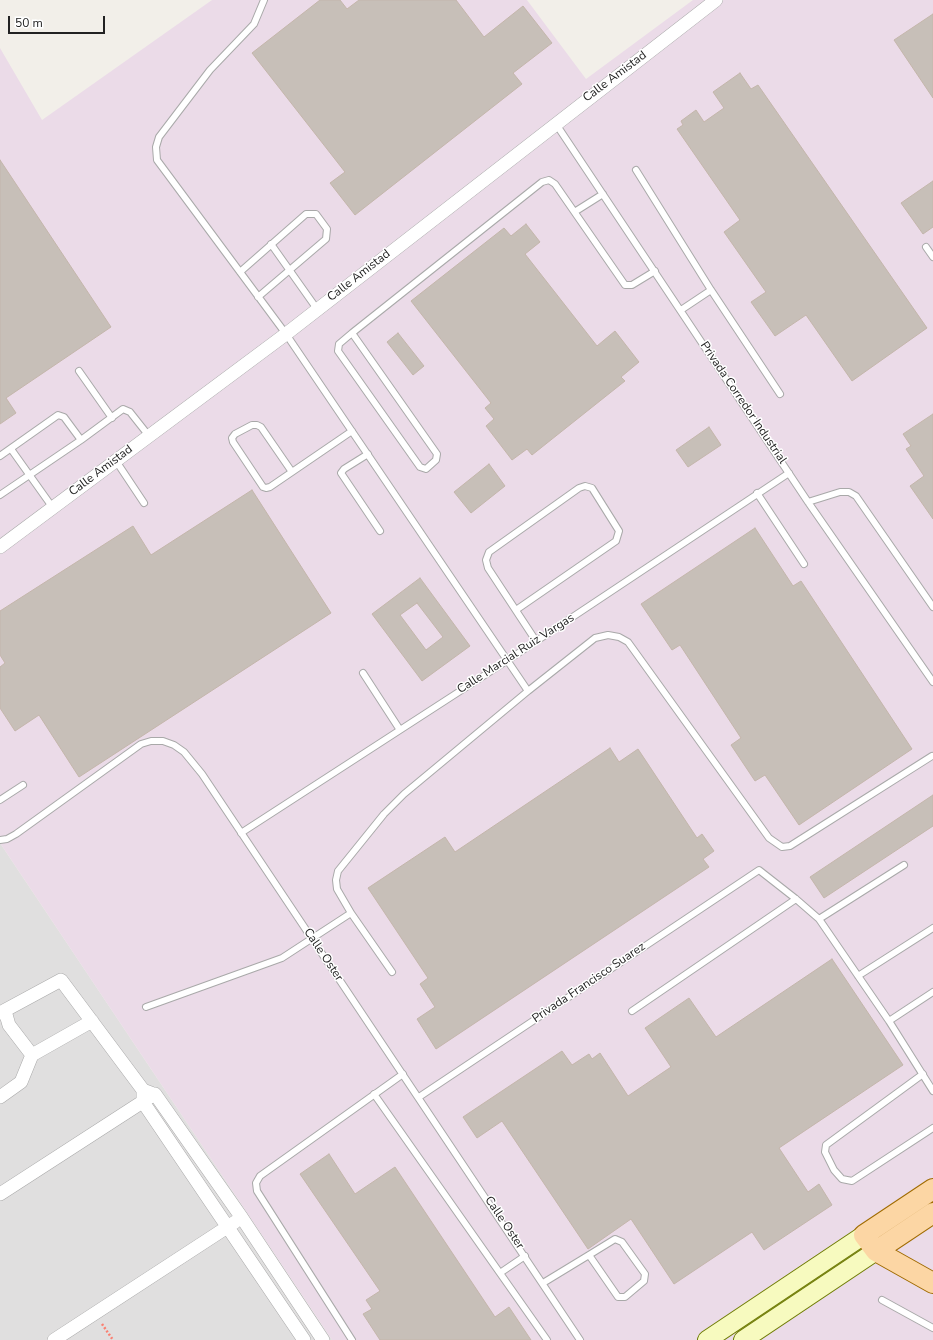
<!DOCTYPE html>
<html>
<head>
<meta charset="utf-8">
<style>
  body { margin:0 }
  #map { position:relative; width:933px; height:1340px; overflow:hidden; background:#f2efe9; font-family:"Nunito Sans",sans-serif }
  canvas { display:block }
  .scale { position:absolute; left:8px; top:16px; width:97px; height:18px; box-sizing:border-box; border:2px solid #222; border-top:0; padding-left:5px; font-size:12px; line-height:14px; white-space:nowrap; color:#222; -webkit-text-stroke:3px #fff; paint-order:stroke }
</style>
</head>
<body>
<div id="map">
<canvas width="933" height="1340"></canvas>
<div class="scale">50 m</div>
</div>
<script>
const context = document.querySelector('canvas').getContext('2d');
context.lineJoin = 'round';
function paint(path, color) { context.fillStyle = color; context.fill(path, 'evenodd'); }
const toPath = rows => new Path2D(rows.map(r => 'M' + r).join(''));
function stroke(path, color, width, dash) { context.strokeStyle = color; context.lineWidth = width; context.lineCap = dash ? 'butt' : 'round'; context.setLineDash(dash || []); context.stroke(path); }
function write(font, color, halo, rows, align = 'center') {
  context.font = font + ' "Nunito Sans",sans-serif'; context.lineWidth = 3; context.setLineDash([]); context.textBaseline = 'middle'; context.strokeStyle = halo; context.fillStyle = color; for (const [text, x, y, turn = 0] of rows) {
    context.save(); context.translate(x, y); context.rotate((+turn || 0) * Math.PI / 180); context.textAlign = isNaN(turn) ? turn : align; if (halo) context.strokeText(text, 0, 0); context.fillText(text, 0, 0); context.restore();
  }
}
paint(toPath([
  [0,843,332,1340,0,1340]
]), '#e0dfdf');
paint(toPath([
  [212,0,527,0,586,79,693,0,933,0,933,1340,332,1340,0,843,0,48,42,120]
]), '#ebdbe8');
const building = toPath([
  [320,0,340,0,347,9,359,0,456,0,484,37,523,6,552,43,513,73,522,84,355,215,330,183,345,172,252,53,320,0],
  [933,14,933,98,894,40,933,14],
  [740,73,751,89,758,85,927,328,852,381,806,315,775,336,751,302,766,292,724,232,740,220,677,129,683,125,681,121,696,110,704,122,724,108,713,92,740,73],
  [0,160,111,327,6,398,16,413,0,424,0,160],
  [933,181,933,227,923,234,901,203,933,181],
  [526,224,540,242,525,254,597,346,615,331,639,362,621,377,625,381,532,455,527,449,512,460,486,426,494,419,485,408,491,403,411,301,504,228,511,236,526,224],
  [398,333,424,366,413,375,387,342,398,333],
  [933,414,933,519,910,486,924,476,906,449,911,446,903,434,933,414],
  [709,427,721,445,688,467,676,450,709,427],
  [489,464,505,486,471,513,454,492,489,464],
  [252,490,331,613,79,777,39,715,15,731,0,708,0,667,5,663,0,655,0,611,133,526,151,555,252,490],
  [755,528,793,586,801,581,912,749,799,825,765,775,755,781,731,745,741,738,680,645,672,650,641,604,755,528],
  [420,578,470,646,422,681,372,614,420,578],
  [417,603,443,637,426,650,400,615,417,603],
  [610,748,619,762,638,749,697,838,702,834,714,851,703,859,709,867,436,1049,417,1019,435,1007,420,984,428,978,368,888,445,837,455,852,610,748],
  [933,795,933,826,824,898,810,877,933,795],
  [832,959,903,1065,779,1148,808,1192,819,1184,832,1205,764,1250,752,1232,674,1284,631,1219,588,1249,502,1121,477,1138,463,1117,562,1051,572,1065,589,1054,592,1059,600,1053,628,1096,671,1067,645,1028,689,998,716,1037,832,959],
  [329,1154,355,1194,395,1167,495,1317,509,1307,531,1340,380,1340,363,1314,372,1309,366,1300,380,1291,300,1174,329,1154]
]);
paint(building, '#c7bfb8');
stroke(building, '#c4b6ab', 1);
const service = toPath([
  [264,0,254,24,210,70,159,137,156,147,157,160,286,334,528,691],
  [556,124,808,502,933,682],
  [636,170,711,290,780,394],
  [576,211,603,194],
  [271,244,317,309],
  [926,247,933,257],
  [240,272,306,214,316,214,327,229,326,239,258,297],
  [681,310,711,290],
  [352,333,437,454,436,460,426,469,420,467,338,351,339,344,352,333,542,182,549,180,555,184,625,285,632,285,655,271],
  [79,371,112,418],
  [11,449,53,508],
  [368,454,344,469,341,473,380,531],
  [0,456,58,415,64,417,81,440],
  [116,461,144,503],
  [292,472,261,427,257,425,252,425,235,434,232,438,233,442,263,487,266,488,270,487,352,431],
  [757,493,804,564],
  [0,495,81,440,123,409,130,412,149,436],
  [808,502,840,492,849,492,856,496,933,607],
  [516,610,616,541,619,531,592,488,585,486,579,488,489,552,486,560,488,568,536,641],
  [363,673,400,730],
  [0,800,23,785],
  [241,833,508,660,789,473],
  [0,840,7,839,16,834,141,744,151,741,163,741,174,745,184,752,202,774,580,1340],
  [819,919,904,865],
  [392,972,351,913,337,889,336,880,338,871,384,814,404,794,528,691,595,638,608,635,619,637,628,642,769,838,782,847,790,846,932,756],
  [858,976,933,928],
  [146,1007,282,958,351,913],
  [632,1011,796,899],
  [889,1021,933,992],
  [923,1074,826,1145,825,1152,834,1170,842,1179,852,1181,933,1128],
  [374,1094,547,1340],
  [419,1097,759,870,796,899,819,919,889,1021,933,1091],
  [500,1273,525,1256],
  [543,1283,589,1255,615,1239,622,1242,645,1274,644,1281,625,1297,618,1297,589,1255],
  [882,1300,933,1328],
  [352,1340,257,1191,256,1183,260,1176,403,1074]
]);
const minor = toPath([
  [0,547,286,334,716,0],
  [5,1011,9,1025,32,1055,92,1021],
  [0,1013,61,980,143,1090,151,1093],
  [143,1090,143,1102,304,1340],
  [155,1094,242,1218,323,1340],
  [0,1097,21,1082,32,1055],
  [0,1194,150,1097],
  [54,1340,235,1222]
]);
const secondary = toPath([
  [707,1340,864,1235],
  [743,1340,876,1251]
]);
const primary = toPath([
  [933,1189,864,1235,876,1251,933,1283],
  [876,1251,933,1213]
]);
stroke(service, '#a9a9a9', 8);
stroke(minor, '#a9a9a9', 14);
stroke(secondary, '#707d05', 20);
stroke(primary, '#a06b00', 22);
stroke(toPath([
  [102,1324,113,1340]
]), '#fa8072', 2.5, [2, 2]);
stroke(service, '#fff', 6);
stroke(minor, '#fff', 13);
stroke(secondary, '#f7fabf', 18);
stroke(primary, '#fcd6a4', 20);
write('12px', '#222', '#fff', [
  ["Calle Amistad",615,77,-37],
  ["Calle Amistad",359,276,-38],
  ["Privada Corredor Industrial",743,403,56],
  ["Calle Amistad",101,471,-37],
  ["Calle Marcial Ruiz Vargas",516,654,-33],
  ["Calle Oster",323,955,56],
  ["Privada Francisco Suarez",589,983,-34],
  ["Calle Oster",504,1223,56]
]);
</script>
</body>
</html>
